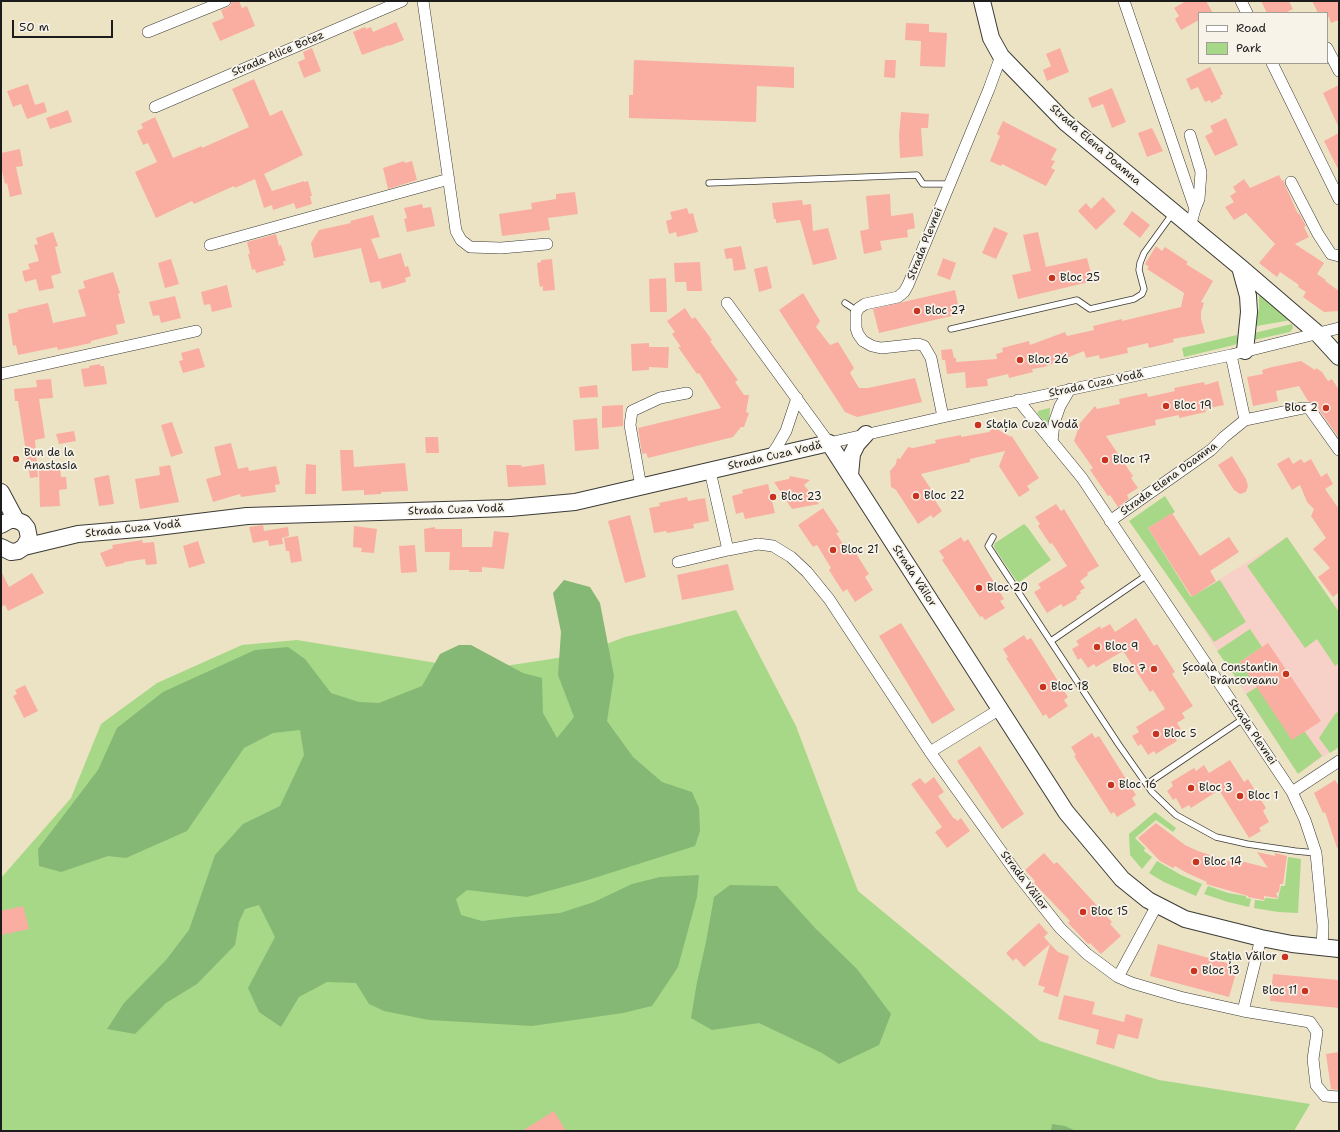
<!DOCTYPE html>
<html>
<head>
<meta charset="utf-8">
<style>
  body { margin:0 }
  #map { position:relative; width:1340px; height:1132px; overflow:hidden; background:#ece3c4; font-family:"Shantell Sans",sans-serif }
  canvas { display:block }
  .frame { position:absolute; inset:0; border:2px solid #1c1c1c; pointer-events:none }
  .legend { position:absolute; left:1198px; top:12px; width:130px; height:52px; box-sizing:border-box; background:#f7f3e8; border:1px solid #9f9d96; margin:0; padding:5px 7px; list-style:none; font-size:12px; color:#1c1c1c }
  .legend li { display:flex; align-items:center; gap:8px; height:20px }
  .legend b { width:20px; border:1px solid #9f9d96 }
  .scale { position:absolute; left:12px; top:20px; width:101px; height:18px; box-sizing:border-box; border:2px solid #1c1c1c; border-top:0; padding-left:5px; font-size:12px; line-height:14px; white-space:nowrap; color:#1c1c1c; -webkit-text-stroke:3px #f7f3e8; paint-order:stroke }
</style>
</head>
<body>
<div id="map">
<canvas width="1340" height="1132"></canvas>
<div class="frame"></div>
<ul class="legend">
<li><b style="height:5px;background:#fff"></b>Road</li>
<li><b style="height:11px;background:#a7d887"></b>Park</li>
</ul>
<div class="scale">50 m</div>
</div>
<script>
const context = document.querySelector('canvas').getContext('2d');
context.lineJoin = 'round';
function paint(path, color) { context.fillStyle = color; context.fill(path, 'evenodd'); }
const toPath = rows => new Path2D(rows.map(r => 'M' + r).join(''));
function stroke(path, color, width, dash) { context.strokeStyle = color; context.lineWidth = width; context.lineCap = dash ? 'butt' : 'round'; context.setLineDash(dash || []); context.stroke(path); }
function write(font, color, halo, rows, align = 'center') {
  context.font = font + ' "Shantell Sans",sans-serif'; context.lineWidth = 3.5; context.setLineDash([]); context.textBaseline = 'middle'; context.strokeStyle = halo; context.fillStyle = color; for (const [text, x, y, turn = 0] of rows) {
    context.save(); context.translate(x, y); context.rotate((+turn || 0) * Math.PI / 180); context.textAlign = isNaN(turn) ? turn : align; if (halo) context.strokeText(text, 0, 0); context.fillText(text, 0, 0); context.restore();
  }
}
paint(toPath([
  [1287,537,1332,602,1339,598,1339,746,1298,774,1185,601]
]), '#f7d1c8');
paint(toPath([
  [1261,293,1291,320,1257,326,1254,325,1257,317,1259,308,1259,296],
  [1292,324,1293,328,1290,332,1254,340,1254,333],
  [1237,335,1238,342,1234,345,1184,357,1182,348],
  [1049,408,1050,408,1049,423,1046,424,1038,414,1038,411],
  [1165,496,1175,512,1148,528,1191,597,1220,580,1246,622,1214,642,1129,521],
  [1024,524,1028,528,1051,560,1018,583,995,549,994,546,995,543],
  [1287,537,1339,612,1339,663,1335,666,1317,639,1305,648,1247,566],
  [736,610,796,726,858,891,1040,1041,1159,1080,1310,1104,1294,1131,1,1131,1,878,71,798,101,724,157,683,242,645,297,640,479,670,577,655,625,637],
  [1250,629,1262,647,1240,662,1252,679,1242,686,1217,651],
  [1257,687,1305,732,1322,756,1298,774,1246,694],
  [1339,711,1339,747,1330,753,1319,738,1335,714],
  [1155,812,1176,828,1173,832,1156,820,1135,838,1145,848,1144,851,1152,857,1142,869,1130,855,1129,834],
  [1288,857,1301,859,1298,913,1278,912,1254,908,1255,900,1264,901,1265,898,1278,899,1281,886,1285,886],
  [1157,861,1181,875,1202,884,1196,896,1164,882,1149,873],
  [1208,886,1228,893,1246,896,1246,898,1251,899,1249,907,1228,902,1204,894]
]), '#a7d887');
paint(toPath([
  [564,580,590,587,600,603,614,676,607,721,633,757,662,782,692,792,699,808,700,831,695,846,588,880,527,897,467,890,456,899,461,915,482,921,515,917,560,913,594,902,632,884,660,877,699,875,697,897,678,967,652,1006,623,1013,532,1026,429,1020,384,1011,369,1004,356,983,327,982,299,997,281,1027,259,1012,248,988,275,937,259,905,245,909,239,922,235,945,197,984,166,1003,135,1034,107,1029,124,1003,166,960,189,930,215,855,243,824,280,806,304,755,300,730,273,733,244,748,187,831,126,858,108,856,61,872,39,866,38,849,98,770,117,728,163,692,255,650,288,647,305,659,331,693,359,702,379,703,422,686,440,654,459,645,471,645,523,673,542,678,543,713,557,738,574,717,558,675,561,632,553,593],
  [730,885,777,886,815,928,857,969,891,1014,879,1045,839,1064,822,1053,759,1023,712,1030,691,1018,697,982,706,942,714,897],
  [1052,1124,1065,1126,1076,1131,1051,1131]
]), '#85b874');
paint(toPath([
  [232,1,239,1,242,8,247,6,255,26,220,41,212,23,224,18,221,10,230,6],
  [1186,1,1206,1,1213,13,1199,13,1199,20,1181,30,1175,19,1179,16,1174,8],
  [1261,1,1289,1,1293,9,1285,13,1267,13],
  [1312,1,1339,1,1339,20,1331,23,1327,13,1318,13],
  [396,22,404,40,389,46,389,45,362,55,353,32,365,27,366,29,371,27,373,32],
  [906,23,929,24,929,32,947,33,945,67,920,66,921,41,905,40],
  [312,48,321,71,304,78,298,62,305,59,303,52],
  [1060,48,1069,72,1047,81,1043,70,1051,66,1046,54],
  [634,60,794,67,794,88,757,86,756,122,629,118,629,95,633,95],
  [885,60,896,60,895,78,884,77],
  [1210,67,1223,94,1220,96,1221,98,1211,103,1210,100,1205,102,1198,87,1191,90,1186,79],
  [254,79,270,116,282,110,303,155,264,174,272,191,304,181,304,182,308,181,312,196,310,196,312,204,296,209,294,203,273,210,272,205,264,208,255,179,235,188,234,186,194,204,192,201,156,218,135,172,157,162,148,143,143,145,137,131,143,128,141,124,155,117,173,158,202,146,202,148,249,127,232,89],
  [28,84,35,105,44,102,47,112,27,119,21,104,13,107,7,91],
  [1339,85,1339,128,1323,93],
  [1112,88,1126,122,1112,128,1103,104,1092,108,1088,98],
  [68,110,72,122,50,129,46,118],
  [901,112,929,114,928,128,921,128,923,156,900,158,899,136],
  [1226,118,1238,145,1215,156,1205,136,1213,132,1210,126],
  [1003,121,1057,149,1051,160,1055,161,1051,168,1055,170,1046,186,1002,164,1001,166,990,161,1000,136,997,134],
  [1152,128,1163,151,1147,157,1138,133],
  [1339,133,1339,171,1324,141],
  [20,149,23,166,16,167,22,194,10,197,7,183,5,184,1,167,1,153],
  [404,161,405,163,412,161,417,180,388,189,383,168],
  [1279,175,1282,181,1284,180,1285,185,1298,214,1299,213,1306,226,1304,227,1309,237,1295,244,1324,263,1317,274,1326,280,1325,281,1339,291,1339,311,1324,312,1303,297,1306,292,1298,287,1299,285,1280,272,1277,277,1259,263,1275,244,1246,213,1234,220,1225,207,1234,202,1230,196,1236,192,1233,187,1244,179,1250,188],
  [575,192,578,214,548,218,550,230,502,236,499,214,532,209,531,203,556,199,556,194],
  [890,194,891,216,913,213,915,228,907,230,908,237,880,241,882,250,864,254,860,231,869,229,866,196],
  [1103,197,1116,211,1096,230,1078,211,1086,203,1091,209],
  [802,200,803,205,811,204,813,231,828,228,837,259,813,265,800,220,776,223,776,219,774,219,772,203],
  [422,204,423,208,431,207,435,226,407,232,404,219,407,218,404,208],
  [687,208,689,214,693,213,698,232,677,237,676,232,669,234,666,221,672,219,670,212],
  [1132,211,1150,225,1140,238,1123,224],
  [373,215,380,237,371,239,379,259,401,253,405,267,408,266,411,276,405,278,406,282,382,289,380,281,370,283,361,248,314,258,311,243,319,230,351,223,350,221],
  [994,227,1008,233,996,259,982,253],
  [53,232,58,246,55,247,61,273,51,276,54,288,39,291,36,279,25,282,22,271,30,269,28,264,39,261,34,245,38,244,36,238],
  [1038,232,1046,267,1087,258,1093,281,1018,299,1012,275,1031,271,1023,235],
  [276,234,279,246,281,245,286,261,283,261,284,265,256,273,255,269,252,270,248,254,250,254,247,242],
  [741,246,746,269,734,271,732,258,726,259,724,249],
  [1156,246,1162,251,1165,247,1188,262,1186,264,1213,281,1201,302,1204,303,1201,312,1201,319,1205,333,1173,339,1174,342,1149,348,1148,343,1127,348,1128,353,1100,359,1099,355,1086,358,1084,351,1044,367,1032,369,1033,372,1009,378,1008,374,987,379,988,386,966,388,965,372,947,374,945,360,942,360,941,350,952,349,954,358,956,358,956,362,997,359,996,354,1003,352,1002,348,1029,341,1030,345,1065,332,1067,336,1094,330,1093,326,1122,319,1122,321,1181,307,1184,293,1147,269,1149,267,1145,264],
  [943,258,956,263,950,280,937,275],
  [171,259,179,284,165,288,158,263],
  [552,259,555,290,543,291,543,286,540,287,539,282,537,263,541,262,541,260],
  [700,262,702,291,687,291,686,282,675,282,674,263],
  [767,266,772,288,759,292,754,269],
  [113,272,120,293,118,294,125,323,116,325,118,334,91,341,91,343,58,350,57,347,18,355,16,345,13,346,8,314,18,312,17,310,48,303,53,323,86,316,78,290,85,288,83,281],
  [666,278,667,312,650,312,649,279],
  [227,285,232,307,212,312,210,304,204,305,201,292],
  [955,290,960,314,879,333,873,309],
  [803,293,820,321,816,327,830,345,838,342,854,368,850,373,859,388,868,388,915,378,922,402,857,417,845,412,779,310],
  [175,296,181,318,161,323,159,315,153,316,149,302],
  [685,308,692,319,695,317,712,340,710,341,738,380,735,382,744,395,749,395,746,412,749,413,744,427,741,427,733,437,648,458,646,453,642,454,638,428,721,408,699,373,697,374,678,347,681,347,672,334,675,332,667,321],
  [649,343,649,347,669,347,668,368,649,367,649,370,632,371,631,344],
  [199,348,205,367,183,373,179,361,183,360,181,353],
  [1301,361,1315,370,1316,368,1322,372,1328,381,1332,379,1339,390,1339,438,1315,404,1308,401,1299,386,1276,391,1278,401,1253,406,1247,377,1263,374,1262,370,1272,367],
  [100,364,100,366,104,366,107,384,84,387,81,369,89,368,89,366],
  [51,379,53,398,39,399,45,438,35,440,38,477,30,478,18,401,15,401,14,389,37,387,36,380],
  [1218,381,1224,405,1205,409,1206,412,1179,418,1179,415,1155,420,1156,425,1106,436,1133,476,1131,478,1138,488,1127,495,1129,499,1118,507,1110,495,1108,496,1090,470,1093,468,1074,441,1080,423,1095,406,1097,409,1120,404,1119,399,1147,393,1148,397,1175,391,1174,388,1204,382,1205,385],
  [597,385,598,397,580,398,579,387],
  [623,405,623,426,602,428,602,406],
  [597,418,599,449,575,451,573,420],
  [172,422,183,453,171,457,161,425],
  [992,429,997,429,1011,437,1011,435,1039,478,1027,486,1030,490,1019,497,999,466,1005,451,970,459,970,462,921,474,931,489,929,491,942,511,933,518,931,515,918,524,896,490,891,487,890,471,896,464,897,458,900,459,908,447,913,448,936,443,935,440,961,435,961,437,989,432],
  [74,431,76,441,59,444,56,434],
  [425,437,438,437,439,453,426,453],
  [231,443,238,469,248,467,249,471,276,466,280,484,275,485,276,492,241,497,240,494,213,502,206,479,221,475,214,447],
  [340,450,353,450,354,467,405,463,408,491,381,492,381,494,364,495,364,490,342,491],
  [1232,456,1246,479,1248,486,1246,492,1240,494,1234,490,1218,465],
  [1289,457,1293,464,1301,459,1304,463,1311,459,1321,477,1327,473,1333,484,1325,489,1339,509,1339,592,1333,597,1318,577,1330,568,1313,549,1326,538,1311,516,1314,509,1307,502,1300,485,1292,490,1277,464],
  [306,464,316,465,316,494,305,494],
  [544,464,546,485,508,487,506,465,521,465,522,467],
  [170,465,179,502,140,509,135,479,160,475,159,467],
  [60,467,61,477,66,477,67,489,59,490,60,506,40,507,39,468],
  [109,475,114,504,99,506,94,478],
  [790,476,810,480,804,485,819,504,792,509,774,482,789,479],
  [768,484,775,513,745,519,743,512,736,514,732,496,743,493,742,490],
  [687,497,688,501,705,498,709,521,693,524,694,528,667,533,666,531,654,533,649,508,660,506,659,503],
  [1056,504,1061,511,1064,509,1099,566,1087,573,1088,575,1080,581,1085,588,1080,591,1081,593,1076,597,1077,599,1063,607,1061,604,1047,613,1034,592,1041,588,1038,584,1067,566,1052,543,1050,544,1038,526,1040,524,1035,517],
  [823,508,839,532,836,533,850,555,855,552,869,574,865,577,873,590,855,602,847,589,843,592,829,570,831,568,817,545,813,547,798,525],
  [1172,513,1200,556,1229,537,1239,552,1210,571,1216,581,1192,597,1148,528],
  [630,515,646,577,625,583,608,521],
  [263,525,264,531,288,527,289,536,282,538,283,544,269,546,268,540,253,543,249,527],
  [354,526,377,529,374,553,361,552,362,548,353,547],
  [435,527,435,529,462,529,462,547,492,547,494,531,509,533,504,569,482,567,482,572,469,572,469,570,449,570,450,552,425,552,424,529],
  [298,536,302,561,291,563,289,551,286,551,284,538],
  [961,537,964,542,968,539,1004,599,1000,601,1005,608,985,620,982,616,980,617,942,560,944,558,939,551],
  [142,540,143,543,154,542,157,564,146,565,145,559,124,562,124,563,106,567,100,553,113,548,112,545],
  [198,541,205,563,189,568,183,546],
  [415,545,417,572,401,573,399,546],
  [728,564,734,590,682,600,677,575],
  [1,571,9,587,32,573,44,593,8,611,5,605,1,607],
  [1136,618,1154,646,1157,644,1175,672,1172,674,1193,706,1182,713,1185,718,1177,723,1181,729,1176,732,1178,736,1175,738,1177,741,1156,754,1154,751,1148,755,1141,744,1138,746,1132,736,1139,732,1136,727,1165,709,1153,690,1150,692,1123,651,1096,667,1094,664,1088,668,1081,658,1078,660,1072,649,1079,645,1076,641,1100,626,1101,629,1110,624,1115,632],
  [901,623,955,710,932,724,879,636],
  [1024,635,1027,640,1031,638,1068,697,1064,700,1068,706,1049,719,1046,714,1043,716,1006,658,1008,657,1003,649],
  [1268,643,1321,721,1292,740,1240,662],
  [25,685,38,711,24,718,13,696,17,694,15,690],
  [1092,733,1095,738,1099,736,1136,795,1132,798,1136,805,1117,817,1114,812,1111,814,1074,756,1076,755,1071,747],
  [980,746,1024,814,1002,829,957,761],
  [1230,760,1244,782,1248,779,1266,808,1263,811,1269,822,1259,828,1261,831,1249,838,1219,790,1191,808,1189,805,1182,809,1176,798,1173,800,1167,791,1173,786,1171,782,1194,768,1196,771,1204,765,1209,773],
  [934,777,944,792,938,796,954,819,955,818,957,821,961,818,970,831,947,848,935,832,942,827,911,784,920,778,925,784],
  [1335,780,1339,786,1339,847,1337,848,1325,812,1323,813,1314,793],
  [1156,823,1185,845,1198,851,1237,864,1237,860,1268,868,1257,852,1275,856,1275,853,1287,856,1283,884,1280,884,1279,892,1276,893,1278,898,1264,896,1264,900,1248,897,1248,896,1206,884,1207,882,1187,873,1175,866,1173,868,1160,861,1138,838],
  [1044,853,1054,864,1057,862,1112,922,1110,924,1121,936,1101,954,1090,943,1088,944,1068,923,1070,921,1034,883,1035,881,1025,870],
  [23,906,29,929,1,935,1,911],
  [1039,923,1048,933,1044,937,1050,944,1024,967,1016,958,1013,961,1006,953],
  [1050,944,1058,952,1069,956,1058,997,1043,992,1045,987,1038,985],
  [1158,944,1238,966,1229,997,1150,976],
  [1273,974,1339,980,1339,1008,1270,1001],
  [1064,995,1095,1002,1092,1014,1124,1022,1126,1014,1143,1019,1138,1039,1118,1034,1114,1049,1096,1044,1099,1030,1058,1019],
  [1339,1052,1339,1090,1331,1089,1326,1054],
  [554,1111,566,1131,522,1131]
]), '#faaea2');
const lane = toPath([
  [709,183,917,175,923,184,950,184],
  [845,303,857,311],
  [951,329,1077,300,1090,309,1134,299,1142,294,1144,289,1139,270,1140,263,1144,253,1173,213],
  [993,537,988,546,1119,745,1152,792,1176,815,1216,837,1247,844,1295,851,1316,853],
  [1051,641,1147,575],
  [1147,784,1243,719]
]);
const street = toPath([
  [423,1,456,231,461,240,470,247,501,248,547,244],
  [1124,1,1195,209,1190,227],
  [1241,1,1247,13],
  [148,32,225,1],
  [1327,48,1339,71],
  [1272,63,1339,199],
  [155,107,402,1],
  [1190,135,1201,172,1199,199,1195,209],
  [1291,182,1318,234,1331,254,1339,256],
  [210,245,449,179],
  [727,303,829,443,943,417,1231,355,1339,328],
  [1231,355,1245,420],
  [1,374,196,331],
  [1018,400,1082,478,1292,792,1305,820,1316,853,1323,926,1322,948],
  [943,417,931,358,924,346,918,344,891,347,881,348,872,346,863,341,858,334,856,328,856,313,859,308,865,304,898,297,904,292,908,285,989,89,1001,56],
  [1052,442,1054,423,1060,406,1070,389],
  [770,457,778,445,786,431,797,398],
  [710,471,728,550],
  [641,487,630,425,632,411,660,398,687,393],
  [1110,521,1211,450,1224,437,1245,420,1303,408,1309,408,1339,450],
  [678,562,728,550,758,544,773,546,791,557,807,572,829,599,930,752,1018,875,1060,928,1087,954,1118,977,1132,983,1180,997,1243,1011,1310,1022,1317,1032,1313,1059,1316,1085,1325,1096,1339,1097],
  [930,752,1000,709],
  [1292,792,1339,761],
  [1118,977,1157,905],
  [1243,1011,1261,938]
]);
const secondary = toPath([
  [982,1,991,38,1001,56,1065,122,1240,267,1317,333,1339,357],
  [1240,267,1248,296,1249,312,1245,351],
  [850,475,852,454,857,444,866,434],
  [1,492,16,520],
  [1,525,10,520,16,520,23,523,27,528,29,538,24,547,18,551,11,552,1,547],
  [24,547,78,534,149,528,247,516,510,508,575,502,829,443,1066,812,1122,879,1148,900,1185,919,1261,938,1292,944,1339,949]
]);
stroke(lane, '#3b3a35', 7);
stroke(street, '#3b3a35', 12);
stroke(secondary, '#3b3a35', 18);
stroke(lane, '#fff', 5.5);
stroke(street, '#fff', 11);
stroke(secondary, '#fff', 16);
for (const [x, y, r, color] of [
  [1052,278,4,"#c8321e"],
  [917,311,4,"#c8321e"],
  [1020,360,4,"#c8321e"],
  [1166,406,4,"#c8321e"],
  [1326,408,4,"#c8321e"],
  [978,425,4,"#c8321e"],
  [16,459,4,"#c8321e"],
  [1105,460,4,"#c8321e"],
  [916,496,4,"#c8321e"],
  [773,497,4,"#c8321e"],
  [833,550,4,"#c8321e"],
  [979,588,4,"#c8321e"],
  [1097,647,4,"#c8321e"],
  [1154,669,4,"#c8321e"],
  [1286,674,4,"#c8321e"],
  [1043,687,4,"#c8321e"],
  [1156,734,4,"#c8321e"],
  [1111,785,4,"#c8321e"],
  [1191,788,4,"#c8321e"],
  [1240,796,4,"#c8321e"],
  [1196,862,4,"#c8321e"],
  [1083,912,4,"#c8321e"],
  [1285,957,4,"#c8321e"],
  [1194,971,4,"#c8321e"],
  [1305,991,4,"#c8321e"]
]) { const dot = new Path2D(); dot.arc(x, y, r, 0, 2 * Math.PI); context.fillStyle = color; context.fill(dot); stroke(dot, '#f7f3e8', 1.5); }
write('11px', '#1c1c1c', '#f7f3e8', [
  ["Strada Alice Botez",278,54,-23],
  ["Strada Elena Doamna",1095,145,41],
  ["Strada Plevnei",925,244,-68],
  ["Strada Cuza Vodă",1096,384,-12],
  ["Strada Cuza Vodă",775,456,-13],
  ["Strada Elena Doamna",1169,479,-36],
  ["Strada Cuza Vodă",456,510,-2],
  ["Strada Cuza Vodă",133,529,-6],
  ["Strada Văilor",914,576,57],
  ["Strada Plevnei",1252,732,56],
  ["Strada Văilor",1024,881,53]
]);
write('11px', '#1c1c1c', '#f7f3e8', [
  ["Bloc 25",1060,278],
  ["Bloc 27",925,311],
  ["Bloc 26",1028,360],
  ["Bloc 19",1174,406],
  ["Bloc 2",1318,408,"right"],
  ["Stația Cuza Vodă",986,425],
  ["Bun de la",24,453],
  ["Anastasia",24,466],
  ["Bloc 17",1113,460],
  ["Bloc 22",924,496],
  ["Bloc 23",781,497],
  ["Bloc 21",841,550],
  ["Bloc 20",987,588],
  ["Bloc 9",1105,647],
  ["Școala Constantin",1278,668,"right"],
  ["Brâncoveanu",1278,681,"right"],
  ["Bloc 7",1146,669,"right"],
  ["Bloc 18",1051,687],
  ["Bloc 5",1164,734],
  ["Bloc 16",1119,785],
  ["Bloc 3",1199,788],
  ["Bloc 1",1248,796],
  ["Bloc 14",1204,862],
  ["Bloc 15",1091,912],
  ["Stația Văilor",1277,957,"right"],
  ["Bloc 13",1202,971],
  ["Bloc 11",1297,991,"right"]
], 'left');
</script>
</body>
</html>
